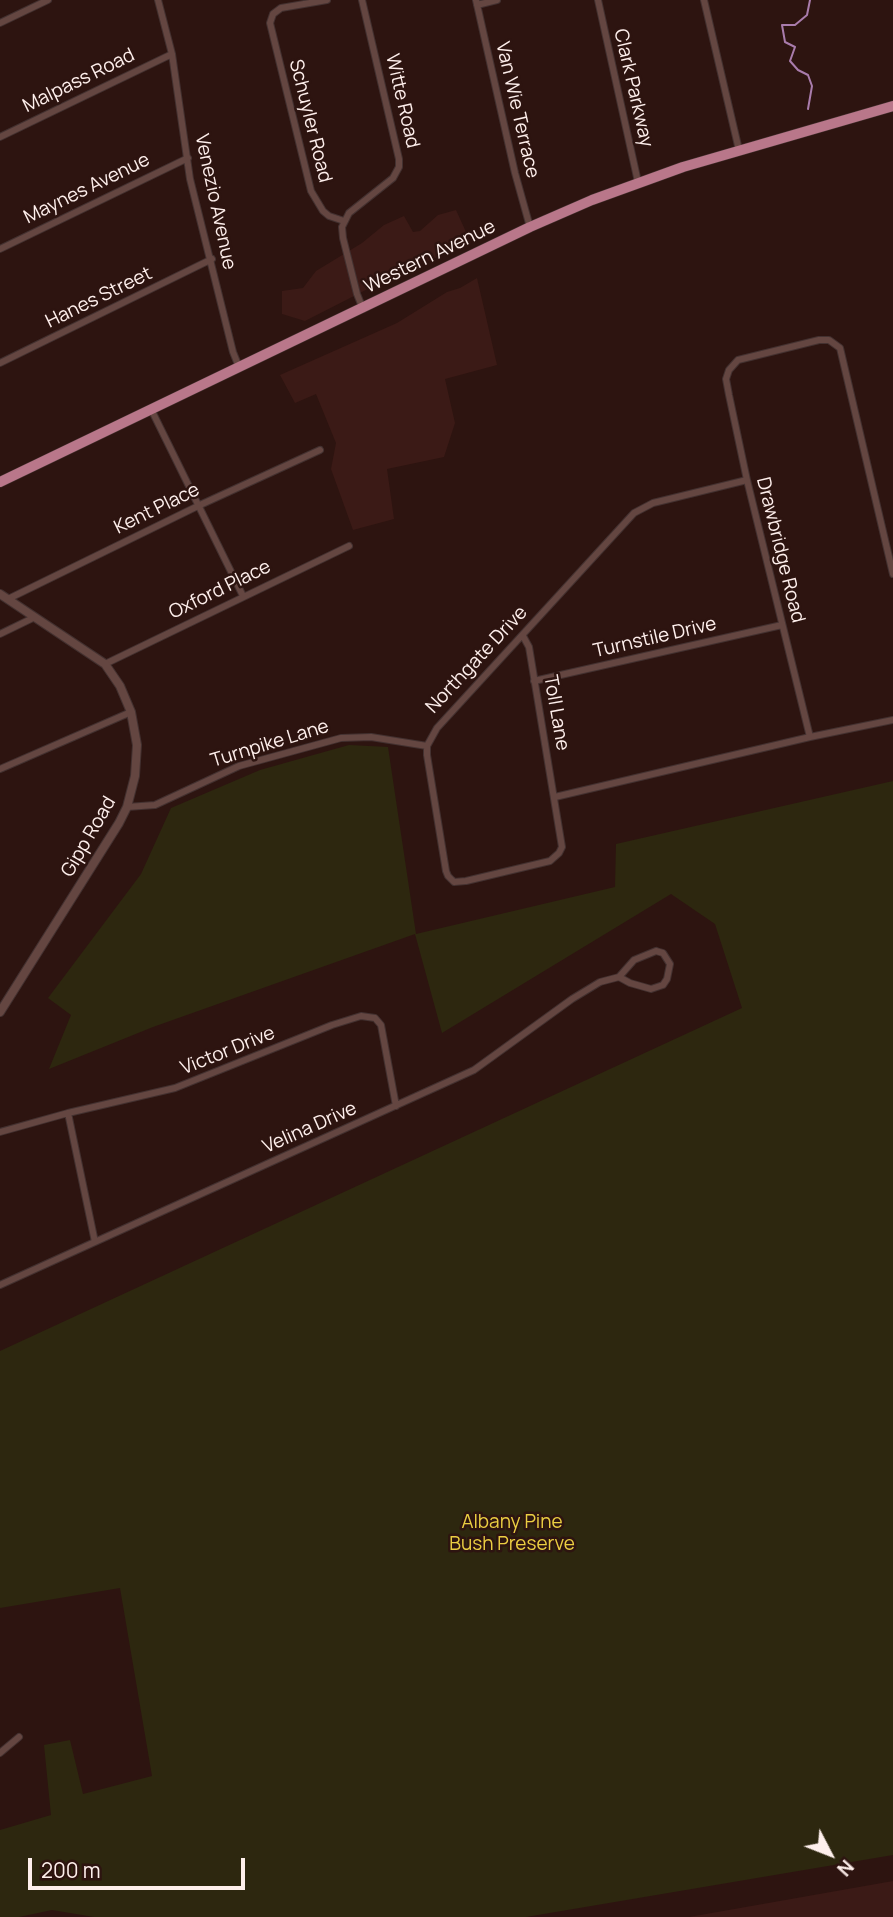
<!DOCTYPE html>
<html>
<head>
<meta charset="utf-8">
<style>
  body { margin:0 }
  #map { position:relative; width:893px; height:1917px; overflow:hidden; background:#2d1410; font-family:Manrope,sans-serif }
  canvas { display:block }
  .north { position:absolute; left:795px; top:1819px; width:70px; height:70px; -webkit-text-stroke:5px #2d1410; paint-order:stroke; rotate:132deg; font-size:19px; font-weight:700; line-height:28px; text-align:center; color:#feefec }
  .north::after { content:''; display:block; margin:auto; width:24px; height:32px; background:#feefec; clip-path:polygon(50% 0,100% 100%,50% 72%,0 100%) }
  .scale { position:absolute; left:28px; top:1858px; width:217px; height:32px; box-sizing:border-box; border:4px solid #feefec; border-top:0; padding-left:9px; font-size:21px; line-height:24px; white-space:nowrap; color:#feefec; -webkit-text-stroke:5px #2d1410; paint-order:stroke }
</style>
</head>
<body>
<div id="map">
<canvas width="893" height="1917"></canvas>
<div class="north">N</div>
<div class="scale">200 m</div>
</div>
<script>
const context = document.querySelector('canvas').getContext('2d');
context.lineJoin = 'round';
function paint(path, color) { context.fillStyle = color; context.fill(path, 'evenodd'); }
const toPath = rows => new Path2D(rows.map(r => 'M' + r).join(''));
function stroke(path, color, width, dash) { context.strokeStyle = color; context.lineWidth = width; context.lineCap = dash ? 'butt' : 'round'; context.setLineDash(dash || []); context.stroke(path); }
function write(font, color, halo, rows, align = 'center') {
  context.font = font + ' Manrope,sans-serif'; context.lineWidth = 5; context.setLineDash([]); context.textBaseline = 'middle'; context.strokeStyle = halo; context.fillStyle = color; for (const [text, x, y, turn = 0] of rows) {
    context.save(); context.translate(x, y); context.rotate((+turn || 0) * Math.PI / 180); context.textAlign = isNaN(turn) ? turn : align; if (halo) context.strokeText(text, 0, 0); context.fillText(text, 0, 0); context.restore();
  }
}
paint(toPath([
  [456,210,471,243,397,274,305,321,282,314,282,291,303,288,316,271,362,243,384,225,404,216,413,232,420,231,438,215],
  [477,278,497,365,445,379,455,423,444,457,387,469,394,519,353,530,331,469,336,443,316,394,295,403,280,375,397,323,447,292,460,288],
  [893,1881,893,1917,689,1917]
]), '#3b1a16');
paint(toPath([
  [349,745,388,747,416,934,615,887,616,844,893,781,893,1855,526,1917,94,1917,52,1910,19,1917,0,1917,0,1830,51,1815,44,1745,70,1740,83,1794,152,1776,120,1588,0,1608,0,1351,742,1008,715,924,671,894,442,1033,415,934,153,1027,49,1069,71,1015,48,998,141,874,171,808,260,770]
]), '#2d270f');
stroke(toPath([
  [808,109,812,86,808,75,798,70,790,61,795,47,785,42,782,25,795,25,807,15,810,0]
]), '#a97cac', 2);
const minor = toPath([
  [158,0,172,54,190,179,233,352,239,367],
  [327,0,281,8,273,14,270,23,311,191,323,211,329,216,344,221],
  [362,0,399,159,399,167,393,178,349,213,342,227,343,238,357,294,363,309],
  [476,0,515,173,530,227],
  [598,0,638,182],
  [704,0,739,150],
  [477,5,497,0],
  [0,23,48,0],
  [0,137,172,54],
  [0,249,188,158],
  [0,363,212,259],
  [151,409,243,596],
  [8,599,200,505,320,450],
  [0,634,35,617],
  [523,636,529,647,562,847,559,853,550,861,466,881,454,882,448,876,446,871,427,755,427,746,437,728,634,513,653,503,747,480],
  [105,664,349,546],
  [534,681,782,625],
  [810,737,747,480,729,395,726,379,729,370,738,360,819,340,829,340,840,348,893,574],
  [0,769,131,712],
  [555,797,810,737,893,720],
  [127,807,155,805,239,766,341,738,371,737,427,746],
  [656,951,663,953,670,964,667,979,663,985,651,989,630,983,619,977,634,960,656,951],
  [68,1113,95,1242],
  [0,1132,68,1113,175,1088,332,1025,361,1016,375,1018,381,1025,396,1106],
  [0,1285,474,1070,572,999,600,982,619,977],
  [0,1753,19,1737]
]);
const tertiary = toPath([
  [0,594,105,664,120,686,131,712,137,745,135,776,127,807,119,823,0,1012]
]);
const primary = toPath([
  [0,482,530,227,592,200,683,167,893,106]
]);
stroke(minor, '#433130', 8);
stroke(tertiary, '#433130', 10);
stroke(primary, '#433130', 11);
stroke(minor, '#644641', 6);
stroke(tertiary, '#644641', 8);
stroke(primary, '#b9778a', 10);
write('19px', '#feefec', '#2d1410', [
  ["Malpass Road",79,81,-26],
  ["Clark Parkway",633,88,77],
  ["Witte Road",402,101,77],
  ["Van Wie Terrace",517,110,77],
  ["Schuyler Road",310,121,76],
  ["Maynes Avenue",87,189,-26],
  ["Venezio Avenue",215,202,78],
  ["Western Avenue",430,257,-26],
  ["Hanes Street",99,298,-26],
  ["Kent Place",157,509,-26],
  ["Drawbridge Road",780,550,76],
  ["Oxford Place",220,590,-26],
  ["Turnstile Drive",655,638,-13],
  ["Northgate Drive",477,660,-47],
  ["Toll Lane",556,713,80],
  ["Turnpike Lane",270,744,-17],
  ["Gipp Road",89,837,-60],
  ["Victor Drive",228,1051,-22],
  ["Velina Drive",310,1128,-24]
]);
write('19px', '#ebce42', '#2d1410', [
  ["Albany Pine",512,1523],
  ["Bush Preserve",512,1545]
]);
</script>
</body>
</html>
